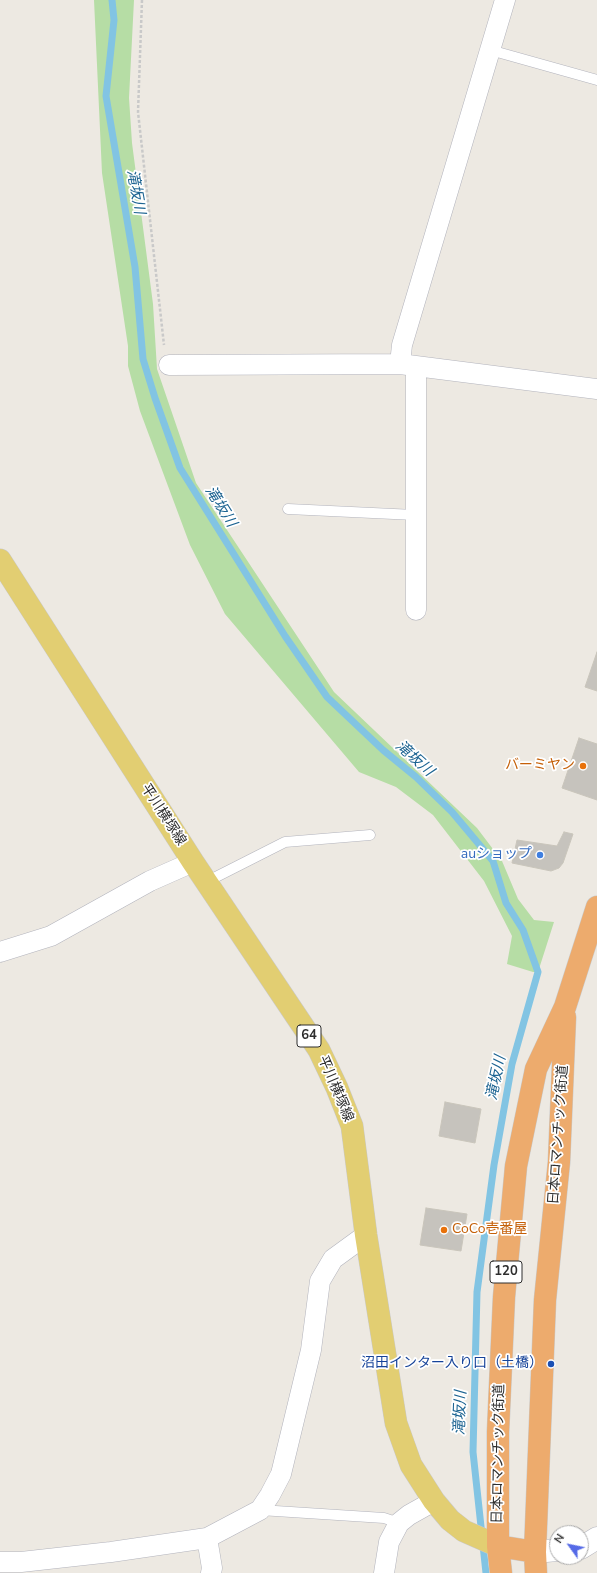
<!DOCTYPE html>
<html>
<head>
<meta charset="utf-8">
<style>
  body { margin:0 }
  #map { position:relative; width:597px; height:1573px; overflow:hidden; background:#ede9e2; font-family:"Nunito Sans",sans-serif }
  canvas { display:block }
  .north { position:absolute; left:549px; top:1525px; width:40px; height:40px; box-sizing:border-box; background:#fff; border:1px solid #ababab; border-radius:50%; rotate:303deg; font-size:11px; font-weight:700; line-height:16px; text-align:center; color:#2e2e2e }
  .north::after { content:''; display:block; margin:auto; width:14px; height:18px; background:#556ae7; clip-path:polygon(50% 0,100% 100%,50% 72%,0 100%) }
</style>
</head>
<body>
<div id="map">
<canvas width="597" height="1573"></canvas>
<div class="north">N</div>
</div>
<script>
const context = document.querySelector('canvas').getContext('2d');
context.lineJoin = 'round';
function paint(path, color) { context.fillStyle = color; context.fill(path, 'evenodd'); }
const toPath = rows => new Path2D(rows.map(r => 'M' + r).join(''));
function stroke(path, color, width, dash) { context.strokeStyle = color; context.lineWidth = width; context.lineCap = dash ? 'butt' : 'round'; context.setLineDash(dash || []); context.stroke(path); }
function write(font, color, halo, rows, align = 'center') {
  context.font = font + ' "Nunito Sans","Noto Sans JP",sans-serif'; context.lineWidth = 3.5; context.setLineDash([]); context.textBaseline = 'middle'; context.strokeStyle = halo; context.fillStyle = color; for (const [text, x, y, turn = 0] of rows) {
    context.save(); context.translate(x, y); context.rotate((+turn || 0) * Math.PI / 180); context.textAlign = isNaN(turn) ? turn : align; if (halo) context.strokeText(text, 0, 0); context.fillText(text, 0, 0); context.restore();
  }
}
paint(toPath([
  [94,0,134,0,129,98,132,143,153,304,157,369,196,483,334,692,477,828,502,861,518,899,534,920,554,922,538,972,533,972,507,964,512,936,484,881,433,815,396,787,359,772,225,614,190,545,140,411,128,366,128,346,102,173]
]), '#b6dda5');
stroke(toPath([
  [112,0,114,20,106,96,135,267,143,359,155,398,180,468,285,636,327,697,383,750,416,777,452,812,493,861,506,903,523,930,538,972,512,1064,494,1165,477,1292,473,1452,486,1573]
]), '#82c4e3', 7);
const building = toPath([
  [597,652,597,691,585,687,597,652],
  [579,738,597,744,597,800,562,788,579,738],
  [564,832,573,834,563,863,559,868,551,871,512,863,517,840,557,846,564,832],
  [445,1102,481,1109,475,1143,439,1136,445,1102],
  [426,1208,467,1214,461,1251,420,1245,426,1208]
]);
paint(building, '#c6c3bd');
stroke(building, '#c9c5bb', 1);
const lane = toPath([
  [490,50,597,80],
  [288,509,415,515],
  [206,882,285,842,370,835],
  [260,1510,384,1518,399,1523]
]);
const street = toPath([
  [400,364,402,345,505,0],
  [169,365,400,364,597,389],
  [416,367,416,610],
  [0,952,51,936,150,881,193,862],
  [207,1538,212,1568,211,1573],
  [0,1562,21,1562,111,1552,207,1538,260,1510,270,1495,281,1474,311,1350,320,1281,333,1259,366,1235],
  [384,1573,389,1542,399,1523,409,1515,434,1501]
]);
const secondary = toPath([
  [581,1548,597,1538],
  [535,1552,557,1550]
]);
const primary = toPath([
  [0,560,193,862,319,1050,337,1088,352,1126,366,1235,396,1423,411,1465,434,1501,450,1520,464,1531,498,1546]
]);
const highway = toPath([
  [498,1546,535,1552],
  [501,1573,498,1546,498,1432,504,1297,516,1166,536,1069,565,1007,597,907],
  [536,1573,535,1552,545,1300,559,1162,565,1017]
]);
stroke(lane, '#b2b3bc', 11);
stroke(street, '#b2b3bc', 21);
stroke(secondary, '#b2b3bc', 23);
stroke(primary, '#c9c9c9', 23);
stroke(highway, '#c9c9c9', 23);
stroke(toPath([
  [142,0,138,112,164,345]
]), '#c9c9c9', 2.5, [3, 2]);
stroke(lane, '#fff', 10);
stroke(street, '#fff', 20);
stroke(secondary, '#fff', 22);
stroke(primary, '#e2ce72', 22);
stroke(highway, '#edab6d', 22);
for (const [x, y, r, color] of [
  [583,766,4,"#e8710a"],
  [540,855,4,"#3f7fe0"],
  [444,1230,4,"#e8710a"],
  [551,1364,4,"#1a4fb4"]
]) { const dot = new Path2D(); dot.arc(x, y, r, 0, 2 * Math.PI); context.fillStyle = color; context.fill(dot); stroke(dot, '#fff', 1.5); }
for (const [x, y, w] of [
  [309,1036,24],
  [506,1272,32]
]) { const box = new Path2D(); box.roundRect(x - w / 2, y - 11, w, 22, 3); context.fillStyle = '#fff'; context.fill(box); stroke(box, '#2e2e2e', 1); }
write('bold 13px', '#2e2e2e', null, [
  ["64",309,1036],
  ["120",506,1272]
]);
write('14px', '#c56008', '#fff', [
  ["バーミヤン",575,766],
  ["CoCo壱番屋",452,1230,"left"]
], 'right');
write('14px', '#2e2e2e', '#fff', [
  ["平川横塚線",163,815,57],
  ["平川横塚線",335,1089,67],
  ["日本ロマンチック街道",559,1135,-86],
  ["日本ロマンチック街道",499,1454,-89]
]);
write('14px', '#366cbe', '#fff', [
  ["auショップ",532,855]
], 'right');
write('14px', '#164399', '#fff', [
  ["沼田インター入り口（土橋）",543,1364]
], 'right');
write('italic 15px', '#1d6492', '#fff', [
  ["滝坂川",135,192,80],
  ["滝坂川",220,507,58],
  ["滝坂川",414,759,42],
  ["滝坂川",497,1078,-78],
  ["滝坂川",461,1413,-88]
]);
</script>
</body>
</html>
